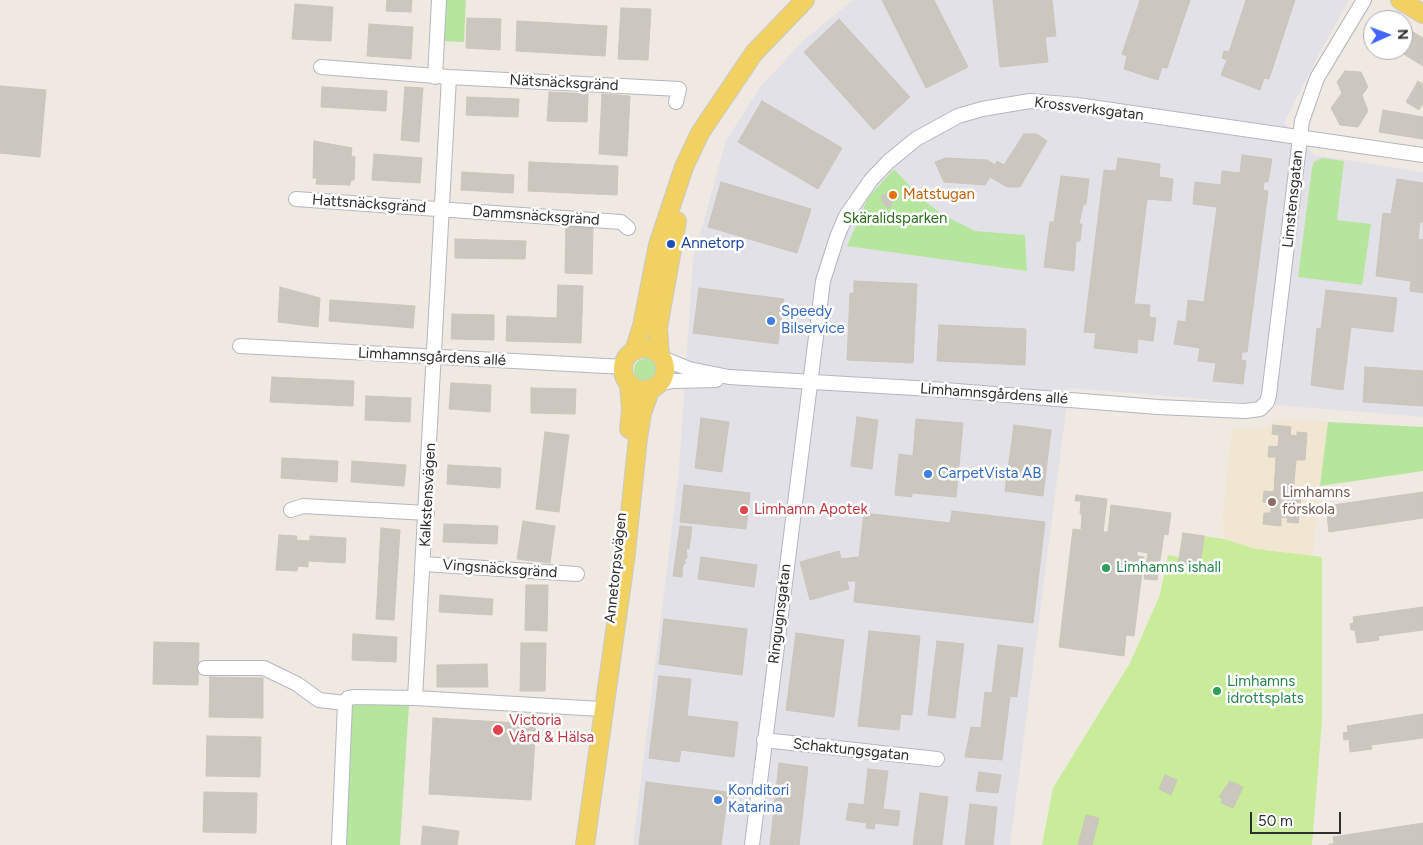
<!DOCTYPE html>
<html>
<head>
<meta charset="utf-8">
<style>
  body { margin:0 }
  #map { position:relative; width:1423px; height:845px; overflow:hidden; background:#efe9e1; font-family:Figtree,sans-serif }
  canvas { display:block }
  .north { position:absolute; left:1363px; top:10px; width:50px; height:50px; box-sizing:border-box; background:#fff; border:1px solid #ababab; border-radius:50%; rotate:88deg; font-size:14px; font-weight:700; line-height:20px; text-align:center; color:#2e2e2e }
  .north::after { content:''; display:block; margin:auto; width:18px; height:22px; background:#4264fb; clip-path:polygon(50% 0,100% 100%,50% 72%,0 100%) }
  .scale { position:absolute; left:1250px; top:812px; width:91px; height:22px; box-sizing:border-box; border:2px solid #2e2e2e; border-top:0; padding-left:6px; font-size:15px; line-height:18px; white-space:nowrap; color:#2e2e2e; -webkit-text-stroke:4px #fff; paint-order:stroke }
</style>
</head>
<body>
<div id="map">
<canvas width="1423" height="845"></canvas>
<div class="north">N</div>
<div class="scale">50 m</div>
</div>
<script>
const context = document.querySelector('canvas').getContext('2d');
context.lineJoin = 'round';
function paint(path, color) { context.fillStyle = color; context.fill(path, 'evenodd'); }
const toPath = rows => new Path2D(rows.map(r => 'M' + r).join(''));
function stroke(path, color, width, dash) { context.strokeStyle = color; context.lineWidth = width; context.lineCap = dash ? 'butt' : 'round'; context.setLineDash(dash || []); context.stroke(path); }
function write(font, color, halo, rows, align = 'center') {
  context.font = font + ' Figtree,sans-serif'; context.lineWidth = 5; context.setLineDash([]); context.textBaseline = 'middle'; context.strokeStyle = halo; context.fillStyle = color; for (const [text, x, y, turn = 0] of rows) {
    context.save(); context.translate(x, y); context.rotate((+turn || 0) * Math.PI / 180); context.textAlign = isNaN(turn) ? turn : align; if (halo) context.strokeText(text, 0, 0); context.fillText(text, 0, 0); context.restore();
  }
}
paint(toPath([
  [853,0,1349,0,1321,50,1284,123,1314,155,1423,172,1423,417,1069,388,1010,845,633,845,679,469,693,259,726,141,760,87,804,40]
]), '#e3e1e8');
paint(toPath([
  [1282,419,1328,422,1312,556,1256,549,1224,539,1223,517,1232,429,1260,430]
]), '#f0e6d1');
paint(toPath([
  [443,0,466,0,464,42,441,41],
  [1322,158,1344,161,1337,220,1371,224,1362,285,1298,277,1312,168,1314,162],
  [894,169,922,199,943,215,975,231,1025,235,1027,271,847,246,868,198],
  '634 370a12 12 0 1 1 24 0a12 12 0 1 1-24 0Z',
  [1328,422,1423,427,1423,471,1320,486],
  [354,703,409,704,400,845,344,845,350,708]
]), '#b6e59e');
paint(toPath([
  [1183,533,1224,539,1256,549,1322,557,1322,720,1312,845,1042,845,1053,788,1130,663,1160,595,1168,555,1179,557]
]), '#c9ec9a');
const building = toPath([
  [387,0,412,0,411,12,386,11,387,0],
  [882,0,934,0,968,67,926,88,882,0],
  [993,0,1052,0,1056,36,1045,37,1048,62,1000,67,993,0],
  [1140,0,1190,0,1167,68,1162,67,1158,80,1124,69,1127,56,1122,54,1140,0],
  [1246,0,1295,0,1269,79,1264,78,1260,90,1221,75,1227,60,1222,58,1224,51,1229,52,1246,0],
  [295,4,333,7,331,41,292,39,295,4],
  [621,8,651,9,648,60,618,59,621,8],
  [467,18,501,19,500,50,466,48,467,18],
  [839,19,910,97,874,130,804,52,839,19],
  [517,21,607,26,605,56,516,51,517,21],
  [369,24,413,27,411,59,367,56,369,24],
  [1403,26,1423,38,1423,66,1397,50,1378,55,1377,50,1403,50,1403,26],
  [1345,71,1361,72,1368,87,1362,95,1368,111,1358,127,1340,125,1331,108,1342,93,1337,82,1345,71],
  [1418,81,1423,84,1423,103,1419,110,1406,102,1418,81],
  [0,86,46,90,40,157,0,153,0,86],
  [322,87,387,91,386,111,321,107,322,87],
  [405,87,423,88,419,142,401,140,405,87],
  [549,92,588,94,587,122,547,121,549,92],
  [602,94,630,96,627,156,599,154,602,94],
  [467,97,519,99,518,117,466,115,467,97],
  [762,101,842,148,818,189,738,142,762,101],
  [1383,110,1423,117,1423,139,1379,132,1383,110],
  [1024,134,1037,134,1047,141,1020,187,1007,187,990,177,985,185,944,182,935,162,946,158,987,160,995,165,997,161,1004,165,1024,134],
  [314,141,352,148,351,156,355,157,354,180,351,180,350,185,316,184,317,178,313,178,314,141],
  [374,154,422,158,420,183,372,180,374,154],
  [1242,155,1272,159,1268,182,1264,182,1263,190,1268,191,1247,352,1242,352,1241,360,1246,361,1243,384,1213,381,1216,363,1198,361,1200,348,1174,344,1178,321,1186,322,1188,300,1204,302,1217,207,1193,204,1195,182,1221,185,1222,171,1240,173,1242,155],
  [1118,158,1160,164,1159,177,1173,179,1171,201,1147,199,1134,304,1150,305,1149,317,1156,318,1153,341,1138,339,1137,353,1094,348,1096,333,1084,332,1104,170,1116,171,1118,158],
  [529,162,618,166,617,195,528,191,529,162],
  [462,172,514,175,513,193,461,190,462,172],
  [1061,176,1089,179,1086,204,1083,205,1079,224,1082,224,1080,241,1076,241,1074,271,1044,267,1050,222,1054,222,1061,176],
  [1397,179,1423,183,1423,222,1420,222,1418,239,1423,240,1423,293,1410,291,1411,281,1376,276,1383,213,1391,214,1397,179],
  [721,182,811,209,797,253,708,227,721,182],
  [894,190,900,195,899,198,892,201,891,207,887,207,882,202,882,196,894,190],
  [566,226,593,226,592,274,565,273,566,226],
  [455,239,526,241,525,259,455,258,455,239],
  [854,281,917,284,913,363,847,360,850,293,854,293,854,281],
  [558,285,583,286,581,343,506,341,507,316,557,318,558,285],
  [280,287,320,298,318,327,278,322,280,287],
  [699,288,784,299,778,344,693,333,699,288],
  [1326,290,1397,298,1393,332,1351,327,1343,390,1311,385,1317,328,1321,329,1326,290],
  [330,300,415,306,413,328,329,321,330,300],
  [452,314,494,315,494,340,451,339,452,314],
  [939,325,1026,329,1025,365,937,361,939,325],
  [1365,367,1423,371,1423,406,1363,402,1365,367],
  [272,377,354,381,353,406,270,402,272,377],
  [451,383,491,385,490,412,449,409,451,383],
  [531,388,576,389,575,414,531,413,531,388],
  [366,396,411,398,410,422,365,420,366,396],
  [857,417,878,420,872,469,851,466,857,417],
  [701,418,729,422,722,472,695,468,701,418],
  [916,419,963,423,956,497,912,493,912,497,895,495,899,454,913,456,916,419],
  [1014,425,1051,430,1043,496,1005,491,1014,425],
  [1273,425,1291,427,1290,435,1297,436,1297,432,1307,433,1305,460,1296,460,1293,494,1301,495,1298,523,1287,522,1288,518,1281,517,1281,526,1263,524,1264,513,1271,513,1271,503,1263,502,1264,491,1274,492,1276,457,1268,457,1269,446,1278,447,1279,435,1272,434,1273,425],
  [545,432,569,435,559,512,536,509,545,432],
  [282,458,338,461,337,482,281,478,282,458],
  [352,461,406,465,404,486,351,482,352,461],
  [448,465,501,468,500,488,447,484,448,465],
  [684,485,750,493,746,529,680,522,684,485],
  [1423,492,1423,518,1329,532,1326,506,1423,492],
  [1076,495,1107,499,1103,532,1108,532,1111,505,1171,513,1168,535,1164,534,1157,580,1144,579,1148,553,1137,551,1137,556,1144,557,1134,636,1126,635,1124,656,1059,647,1073,529,1081,530,1082,514,1080,514,1081,501,1075,501,1076,495],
  [952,511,1045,522,1033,623,854,602,856,581,847,581,849,589,810,600,800,562,839,551,841,559,859,557,864,513,950,523,952,511],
  [523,521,555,526,550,563,517,559,523,521],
  [444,524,498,526,497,544,443,542,444,524],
  [680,526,692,527,689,549,686,548,687,558,684,560,686,563,683,565,682,577,673,576,680,526],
  [381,528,400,530,394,620,376,619,381,528],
  [1183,533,1204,536,1200,568,1178,565,1183,533],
  [279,535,297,536,296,540,310,541,310,536,346,538,345,563,308,561,308,567,298,566,297,571,276,570,279,535],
  [701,557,757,565,754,587,698,579,701,557],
  [526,585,548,585,547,631,525,630,526,585],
  [440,595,493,599,492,615,439,612,440,595],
  [1423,607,1423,630,1378,636,1379,640,1357,643,1355,630,1351,630,1350,624,1354,623,1353,617,1423,607],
  [664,619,747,629,742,675,659,664,664,619],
  [869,631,920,636,912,715,901,714,899,730,858,726,869,631],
  [796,633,844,640,834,717,786,710,796,633],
  [353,634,397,637,396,662,352,660,353,634],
  [937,641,964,644,955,718,928,715,937,641],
  [154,642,199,643,198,685,153,684,154,642],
  [521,643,546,643,545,691,520,691,521,643],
  [998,645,1023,648,1017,697,1010,696,1002,760,965,757,971,727,981,728,985,692,992,693,998,645],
  [487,664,488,687,437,687,437,665,487,664],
  [659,676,691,679,687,716,738,722,734,757,681,750,679,762,649,758,659,676],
  [210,677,263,678,263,718,209,717,210,677],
  [1423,714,1423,738,1371,745,1372,749,1350,752,1349,739,1344,740,1343,733,1348,732,1347,726,1423,714],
  [433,718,536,724,531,800,429,794,433,718],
  [207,736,261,737,260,777,206,776,207,736],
  [779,763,808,767,799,845,770,845,779,763],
  [868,769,888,771,883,809,900,811,898,826,875,823,874,829,866,828,867,823,846,820,849,803,864,805,868,769],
  [979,772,1001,775,998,793,976,791,979,772],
  [1165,775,1177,780,1171,795,1159,789,1165,775],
  [1230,781,1243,787,1233,808,1221,803,1223,799,1219,797,1230,781],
  [646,782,728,792,721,845,639,845,646,782],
  [204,792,257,793,256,833,203,832,204,792],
  [920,793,948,797,942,845,913,845,920,793],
  [970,804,997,807,993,845,965,845,970,804],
  [1086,815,1099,818,1092,845,1078,845,1086,815],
  [1423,823,1423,845,1328,845,1334,843,1333,837,1423,823],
  [423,826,459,831,457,845,421,845,423,826]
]);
paint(building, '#cbc7bf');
stroke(building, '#cbc5ba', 1);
const minor = toPath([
  [321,67,449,77,679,89,676,102],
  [435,77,439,0],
  [296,199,621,222,628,228],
  [240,346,624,367],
  [662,358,689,369,729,377,932,389,1158,407,1245,411,1260,409,1267,402,1269,395,1302,121,1317,78,1364,0],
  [658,384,673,381,716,380],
  [291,510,303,506,427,513],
  [424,564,577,574],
  [205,668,264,668,297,684,319,700,345,703],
  [415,698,601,709],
  [764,740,937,759],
  [339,845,345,703,348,698,355,697,415,698,449,77],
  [752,845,823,281,837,237,846,216,871,180,888,162,916,139,958,116,982,109,1030,101,1077,105,1423,155]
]);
const major = toPath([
  [1400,0,1423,14],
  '623 369a21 21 0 1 1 42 0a21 21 0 1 1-42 0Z',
  [634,351,642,326,658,245,684,167,700,133,754,53,805,0],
  [660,355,658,328,677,221],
  [629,382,631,411,629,429],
  [585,845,625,561,638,438,642,413,651,388]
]);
stroke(minor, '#b4b7c1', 16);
stroke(major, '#c9c9c9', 20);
stroke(minor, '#fff', 14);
stroke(major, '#f2d163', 18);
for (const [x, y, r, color] of [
  [893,195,5,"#e8710a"],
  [671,244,5,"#1a4fb4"],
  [771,321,5,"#3f7fe0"],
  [928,474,5,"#3f7fe0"],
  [1272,502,5,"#8d6e63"],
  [744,510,5,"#e0444e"],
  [1106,568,5,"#2e9e5b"],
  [1217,691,5,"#2e9e5b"],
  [498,730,6,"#e0444e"],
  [718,800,5,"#3f7fe0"]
]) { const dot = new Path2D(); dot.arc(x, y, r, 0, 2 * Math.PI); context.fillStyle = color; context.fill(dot); stroke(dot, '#fff', 2); }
write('15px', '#2e2e2e', '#fff', [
  ["Nätsnäcksgränd",564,83,3],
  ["Krossverksgatan",1089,109,7],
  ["Limstensgatan",1293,199,-84],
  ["Hattsnäcksgränd",369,204,4],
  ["Dammsnäcksgränd",536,216,4],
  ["Limhamnsgårdens allé",432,357,3],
  ["Limhamnsgårdens allé",994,394,4],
  ["Kalkstensvägen",428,495,-87],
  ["Annetorpsvägen",616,568,-84],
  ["Vingsnäcksgränd",500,569,4],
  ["Ringugnsgatan",780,614,-83],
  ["Schaktungsgatan",851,750,6]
]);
write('15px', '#c56008', '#fff', [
  ["Matstugan",903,195]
], 'left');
write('15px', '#2c6e1b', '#fff', [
  ["Skäralidsparken",895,219]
]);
write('15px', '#164399', '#fff', [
  ["Annetorp",681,244]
], 'left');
write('15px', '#366cbe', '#fff', [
  ["Speedy",781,312],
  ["Bilservice",781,329],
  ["CarpetVista AB",938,474],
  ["Konditori",728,791],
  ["Katarina",728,808]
], 'left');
write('15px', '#785e54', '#fff', [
  ["Limhamns",1282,493],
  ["förskola",1282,510]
], 'left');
write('15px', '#be3a42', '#fff', [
  ["Limhamn Apotek",754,510],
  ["Victoria",509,721],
  ["Vård & Hälsa",509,738]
], 'left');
write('15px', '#27864d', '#fff', [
  ["Limhamns ishall",1116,568],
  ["Limhamns",1227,682],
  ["idrottsplats",1227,699]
], 'left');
</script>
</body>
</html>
